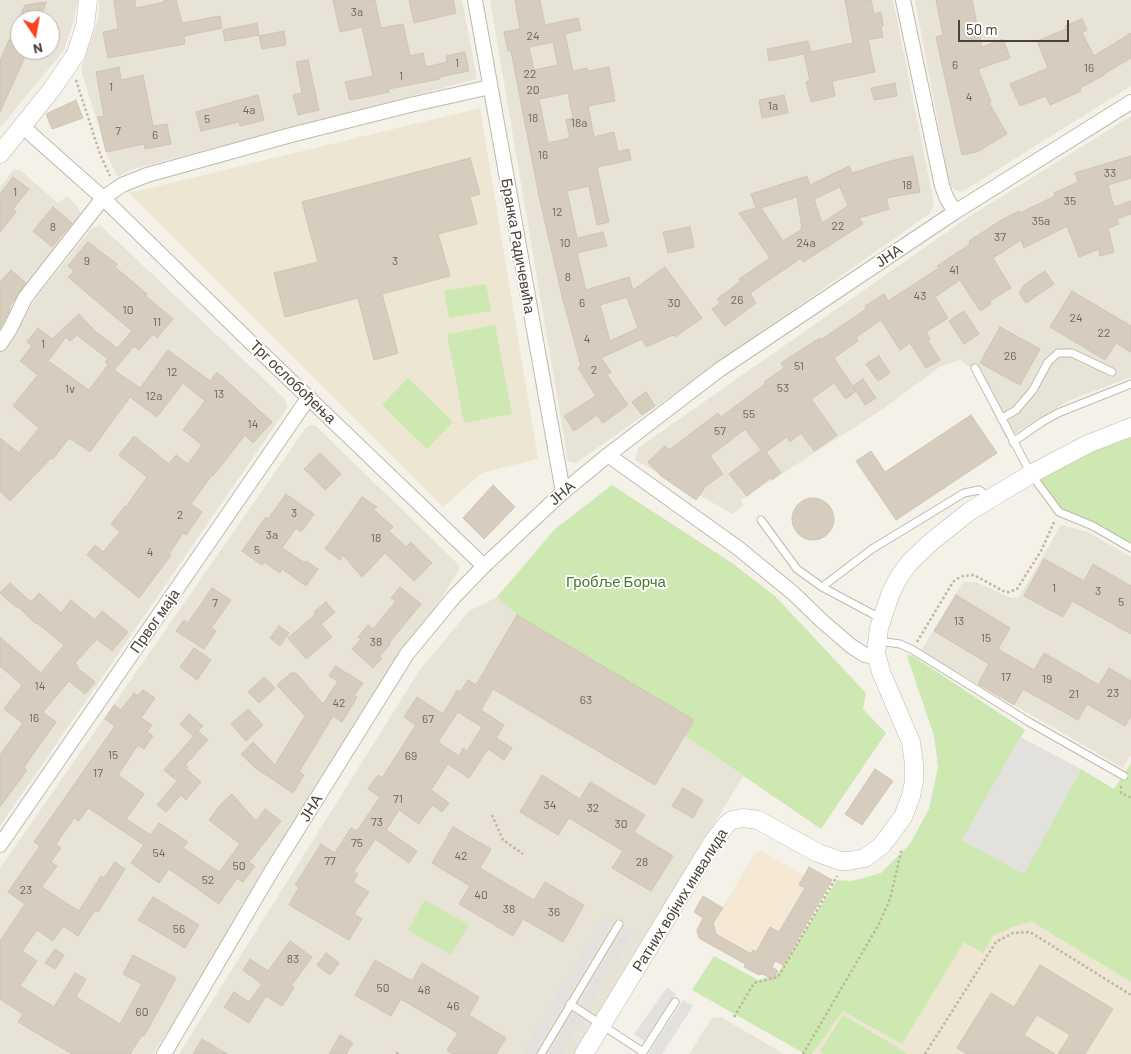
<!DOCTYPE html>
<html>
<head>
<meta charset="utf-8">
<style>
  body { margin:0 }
  #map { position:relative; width:1131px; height:1054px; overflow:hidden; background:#f4f1e9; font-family:Barlow,sans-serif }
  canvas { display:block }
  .north { position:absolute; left:10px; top:10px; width:50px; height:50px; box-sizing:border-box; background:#fff; border:1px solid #b6b3af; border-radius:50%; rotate:168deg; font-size:14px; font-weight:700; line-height:20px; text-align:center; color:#484237 }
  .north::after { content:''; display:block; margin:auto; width:18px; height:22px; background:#f7441d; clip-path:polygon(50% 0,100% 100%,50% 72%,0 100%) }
  .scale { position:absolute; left:958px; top:20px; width:111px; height:22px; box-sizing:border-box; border:2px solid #484237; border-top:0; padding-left:6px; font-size:15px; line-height:18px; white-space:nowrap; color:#484237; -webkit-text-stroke:4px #fff; paint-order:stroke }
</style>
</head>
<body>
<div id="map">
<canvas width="1131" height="1054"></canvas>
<div class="north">N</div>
<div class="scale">50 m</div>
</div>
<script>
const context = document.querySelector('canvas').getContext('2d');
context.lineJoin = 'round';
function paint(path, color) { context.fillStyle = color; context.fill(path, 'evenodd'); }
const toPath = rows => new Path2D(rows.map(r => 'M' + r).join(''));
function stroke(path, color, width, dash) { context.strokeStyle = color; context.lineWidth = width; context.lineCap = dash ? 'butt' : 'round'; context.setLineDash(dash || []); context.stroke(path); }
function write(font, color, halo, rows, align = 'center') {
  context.font = font + ' Barlow,sans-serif'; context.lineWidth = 4; context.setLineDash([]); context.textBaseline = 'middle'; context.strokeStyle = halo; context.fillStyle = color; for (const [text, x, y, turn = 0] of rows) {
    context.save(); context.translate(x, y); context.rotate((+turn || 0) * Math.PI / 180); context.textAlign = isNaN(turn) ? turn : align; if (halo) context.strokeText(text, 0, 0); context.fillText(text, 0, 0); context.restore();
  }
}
paint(toPath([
  [0,0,78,0,74,20,64,50,0,128],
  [20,20,50,20,50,50,20,50],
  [99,0,462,0,477,79,130,170,118,177,109,160,81,70,99,16],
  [490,0,893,0,934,204,929,214,576,463,568,461],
  [915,0,1131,0,1131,86,962,192,954,190,949,182],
  [1131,116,1131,377,1068,401,1006,439,972,369,960,360,941,366,883,409,741,500,743,506,733,514,635,460,638,448,964,220],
  [13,170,20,170,58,203,67,196,77,206,82,216,14,306,0,331,0,187],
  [100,225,285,399,287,408,0,826,0,354,19,329,31,305,91,229],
  [310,425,315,425,459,565,459,570,153,1054,0,1054,0,868,305,429],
  [1061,525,1088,532,1131,557,1131,755,1123,768,921,651,963,582,976,582,1011,598,1019,597],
  [497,597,517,615,694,720,685,736,743,776,574,1054,179,1054,419,671,469,611],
  [721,1017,784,1054,689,1054,712,1018]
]), '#e8e3d7');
paint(toPath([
  [762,851,804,876,799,885,805,888,779,932,770,927,756,952,753,950,751,955,716,934,713,923,755,853]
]), '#f5e8d5');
paint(toPath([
  [480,108,538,459,482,473,443,507,129,193],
  [929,857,1131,982,1131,1054,816,1054,811,1051]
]), '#ede6d3');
paint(toPath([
  [486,284,491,311,449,318,444,291],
  [495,325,512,414,464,423,447,334],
  [408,378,453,422,427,449,382,405],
  [1131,427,1131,548,1059,512,1031,474],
  [612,485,732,563,775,596,866,693,863,709,886,733,821,829,685,736,694,720,517,615,497,597,555,529],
  [909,655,913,656,1025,730,962,840,1024,873,1081,769,1114,789,1131,763,1131,982,1031,921,1010,928,993,936,983,953,964,942,902,1044,843,1011,812,1054,805,1054,692,990,714,956,758,980,777,975,837,880,852,881,881,873,910,844,929,809,938,767,934,736,907,656],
  [425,900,469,925,451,955,408,930],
  [843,1015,897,1047,907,1054,824,1054,820,1051]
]), '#cee8b2');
paint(toPath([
  [1020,737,1081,769,1024,874,962,840],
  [604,916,612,921,533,1054,522,1054],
  [625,928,633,933,587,1010,579,1005],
  [667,987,676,994,644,1041,634,1034],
  [683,1000,693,1006,662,1054,648,1054],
  [575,1011,584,1016,561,1054,549,1054]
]), '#e3e1dd');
const building = toPath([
  [114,0,135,0,136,8,164,2,164,0,176,0,182,23,220,16,222,28,184,36,185,44,108,58,103,32,118,29,114,0],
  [333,0,375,0,381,28,403,24,410,56,423,53,426,67,447,62,446,56,465,52,469,71,439,77,440,79,388,89,389,92,350,100,345,82,373,76,362,27,340,32,333,0],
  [409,0,453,0,456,13,414,23,409,0],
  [515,0,540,0,545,25,578,18,581,30,565,34,573,71,587,68,588,71,609,67,615,101,588,106,594,137,614,132,618,152,629,149,631,160,597,167,609,222,597,225,589,186,567,191,577,238,603,232,607,246,577,253,586,290,629,277,633,290,665,267,702,318,675,337,673,335,646,347,642,339,601,358,611,372,607,375,628,405,603,423,597,415,574,431,564,416,596,396,578,368,581,366,562,296,539,196,511,51,508,51,504,32,520,29,515,0],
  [553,42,558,65,534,70,529,47,553,42],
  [568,93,573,118,566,120,570,138,548,143,539,99,568,93],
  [627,297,638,328,610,341,600,305,627,297],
  [845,0,871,0,874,14,881,12,883,26,881,27,883,37,868,40,875,72,832,81,835,96,811,102,806,82,810,81,804,54,769,61,767,49,808,41,811,52,853,43,845,0],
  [936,0,972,0,982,47,1003,39,1010,58,978,69,991,102,989,103,1007,134,977,152,962,155,936,37,943,35,936,0],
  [46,2,41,17,18,20,25,5,46,2],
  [1082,19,1087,30,1082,33,1094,56,1131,33,1131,58,1104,74,1104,75,1080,88,1081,91,1050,105,1046,96,1020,106,1010,84,1048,68,1037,41,1066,29,1065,26,1082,19],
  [257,23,259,35,225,41,223,30,257,23],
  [284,31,286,45,262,49,259,36,284,31],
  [9,40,20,45,20,50,28,50,0,112,0,61,9,40],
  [308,60,319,110,298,115,293,95,302,93,296,62,308,60],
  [119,67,121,80,143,75,153,126,167,124,171,144,145,149,144,144,106,152,98,117,104,116,96,72,119,67],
  [895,83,897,96,874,100,871,88,895,83],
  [258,95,264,120,240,126,239,122,201,131,196,112,258,95],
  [784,95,788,113,762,118,759,100,784,95],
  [76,100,83,118,52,129,46,114,76,100],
  [913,156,920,192,886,198,889,209,859,218,863,224,803,262,801,258,750,293,756,303,725,326,712,309,720,303,717,299,741,281,739,279,770,258,739,213,756,208,751,194,807,176,810,185,849,166,852,173,890,161,913,156],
  [840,187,848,206,822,223,814,199,840,187],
  [797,197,802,229,783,241,761,208,797,197],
  [1131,156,1131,178,1108,185,1114,207,1131,201,1131,214,1117,219,1119,224,1108,228,1114,252,1100,256,1099,249,1079,257,1067,226,1024,248,1021,240,993,258,1011,288,990,301,991,304,980,311,960,280,935,297,948,318,926,332,930,339,928,340,940,360,926,368,910,343,900,350,881,320,856,337,858,341,834,358,856,391,846,399,834,383,811,399,837,435,814,451,801,433,790,442,787,437,766,452,781,473,772,480,770,478,747,496,729,474,761,450,745,429,710,456,723,474,706,486,696,500,661,476,648,462,665,446,669,450,718,413,721,417,765,384,764,382,784,368,781,363,820,338,821,340,866,309,865,306,884,294,888,301,939,268,937,266,970,244,969,241,1003,219,1019,211,1020,213,1055,196,1054,193,1078,182,1075,173,1131,156],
  [470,158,480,194,470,197,477,224,438,234,450,276,382,294,398,353,374,360,358,298,285,317,274,273,318,262,302,202,470,158],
  [13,177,29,189,13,209,16,212,0,232,0,194,13,177],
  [53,207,72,223,52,247,33,231,53,207],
  [690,227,694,247,668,253,663,232,690,227],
  [88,242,117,264,115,267,147,294,146,296,173,319,157,338,153,334,139,350,134,346,114,370,140,388,168,350,210,381,217,372,272,422,253,443,245,435,213,476,212,475,191,504,202,512,186,535,183,533,169,554,171,555,139,598,87,555,95,545,103,552,120,532,111,524,125,506,126,507,147,477,119,455,134,436,169,464,176,455,188,464,202,445,183,430,205,401,183,383,157,417,130,397,90,452,69,438,53,459,51,458,10,501,0,491,0,438,19,453,39,428,13,406,38,375,20,361,32,346,27,342,38,328,52,339,79,314,95,331,117,348,132,331,68,277,74,271,68,266,88,242],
  [77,335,108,359,105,362,111,367,108,365,89,390,48,361,66,337,70,341,77,335],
  [11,270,26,283,9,307,10,309,0,328,0,282,11,270],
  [1045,271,1054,284,1026,303,1019,293,1024,285,1045,271],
  [1072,291,1131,326,1131,352,1116,343,1105,360,1050,327,1072,291],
  [964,311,979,334,964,344,949,321,964,311],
  [1000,327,1040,349,1020,385,980,363,1000,327],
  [879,356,890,373,878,381,866,364,879,356],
  [863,379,876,398,865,405,853,386,863,379],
  [646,392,655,406,642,415,632,402,646,392],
  [971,415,997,453,896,520,856,461,871,451,885,472,971,415],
  [320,453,341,474,325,490,304,469,320,453],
  [493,485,515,507,484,539,463,518,493,485],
  [286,494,314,514,301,532,296,528,282,548,305,563,306,561,318,569,306,586,282,569,280,573,264,562,262,565,242,551,266,517,268,519,286,494],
  [362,497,377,507,374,510,393,527,389,531,406,547,411,542,432,563,414,581,385,553,362,577,343,555,340,560,325,549,362,497],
  '792 519a21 21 0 1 1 42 0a21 21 0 1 1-42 0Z',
  [1044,559,1084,581,1093,564,1131,586,1131,634,1072,601,1063,617,1024,596,1044,559],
  [10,583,31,602,39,593,61,613,71,600,95,620,102,611,128,632,112,651,97,639,75,663,78,666,76,667,95,682,85,694,69,681,43,712,56,722,24,767,27,770,0,807,0,755,23,723,4,709,22,685,0,666,0,637,41,673,64,645,37,623,36,624,18,607,17,608,0,593,10,583],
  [400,587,421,604,389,643,390,644,380,656,382,658,373,668,352,649,361,639,358,637,368,625,373,629,396,601,391,598,400,587],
  [212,588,231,600,211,628,216,631,204,649,176,631,184,620,188,623,212,588],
  [956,595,1010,628,998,649,1034,670,1044,653,1099,685,1109,668,1131,681,1131,716,1125,726,1087,704,1078,720,1023,689,1014,705,978,684,989,664,934,631,956,595],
  [326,602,335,612,321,624,332,637,306,659,288,638,316,614,314,612,326,602],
  [517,615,694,720,655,785,493,689,481,710,504,725,496,738,512,748,504,760,488,749,469,778,448,764,431,790,449,803,442,812,432,805,419,824,399,810,386,830,417,851,409,863,375,839,354,871,358,874,353,882,369,892,354,914,362,919,349,940,289,905,299,887,295,885,321,844,335,853,351,828,357,831,380,797,368,789,378,775,382,778,416,725,404,717,417,697,443,714,457,690,460,692,468,680,476,685,517,615],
  [458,712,482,727,467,751,463,748,459,756,438,742,458,712],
  [279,626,289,633,280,646,270,638,279,626],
  [194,648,211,660,197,680,180,667,194,648],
  [335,666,363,683,354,696,357,697,342,722,333,716,299,772,304,775,293,793,254,767,241,754,253,742,275,765,305,716,277,685,291,673,296,673,323,704,338,681,329,676,335,666],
  [264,677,275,688,259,703,248,692,264,677],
  [143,690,155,698,141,718,152,725,147,732,153,736,144,749,138,745,118,775,144,794,126,819,151,835,159,823,188,842,183,848,219,872,240,844,209,820,222,803,232,794,256,821,265,809,281,821,249,862,255,866,243,882,237,878,219,904,169,869,159,883,131,863,144,845,88,808,79,821,74,818,56,844,61,848,51,862,57,866,42,886,43,888,79,911,101,876,104,878,115,862,125,869,98,912,95,910,78,936,63,926,53,941,37,930,22,951,37,961,20,986,54,1007,75,973,86,979,76,997,120,1024,142,984,123,974,133,955,176,978,144,1036,142,1035,130,1054,72,1054,18,1022,23,1014,0,999,0,941,25,904,8,892,40,846,34,842,115,726,105,719,114,705,121,710,134,693,138,696,143,690],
  [248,709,263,725,246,741,231,724,248,709],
  [189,714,203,726,193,736,180,724,189,714],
  [198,731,208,740,185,765,188,767,186,769,201,782,186,800,181,795,166,812,157,805,177,781,164,770,198,731],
  [875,769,893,781,862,825,845,814,875,769],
  [542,775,580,799,590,782,645,815,634,832,673,856,651,891,612,868,623,851,569,818,558,835,520,812,542,775],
  [683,788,703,800,693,818,672,806,683,788],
  [453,827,491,849,480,868,534,900,545,882,584,905,563,942,523,919,513,936,459,904,470,886,432,863,453,827],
  [809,867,832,880,783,965,775,961,772,967,778,971,773,980,763,974,759,975,744,967,745,964,699,938,697,930,703,918,694,912,703,896,723,908,713,923,716,934,751,954,753,950,756,952,770,927,779,932,805,888,799,885,809,867],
  [153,897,199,925,185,948,138,920,153,897],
  [290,941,312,957,291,986,294,988,282,1006,266,996,249,1023,224,1007,234,992,249,1002,262,984,243,970,250,959,268,971,290,941],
  [55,949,64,955,55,969,45,963,55,949],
  [326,953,339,963,330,975,317,965,326,953],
  [375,960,412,981,422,963,479,997,469,1015,506,1038,496,1054,453,1054,447,1050,458,1033,401,999,391,1016,355,995,375,960],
  [1040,965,1113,1009,1085,1054,1058,1054,1070,1035,1037,1015,1024,1035,1055,1054,967,1054,957,1048,991,993,1014,1007,1040,965],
  [340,1035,353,1043,346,1054,329,1054,340,1035],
  [202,1039,227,1054,193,1054,202,1039]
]);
paint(building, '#d6cdbe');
stroke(building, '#d0c5b2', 1);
const service = toPath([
  [975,368,1031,474,1059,512,1093,526,1131,548],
  [1001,419,1016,410,1033,390,1048,362,1058,353,1072,353,1112,372],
  [1013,442,1042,422,1058,413,1131,384],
  [761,520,797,569,822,587,882,619],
  [822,587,872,549,964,493,979,490,991,498],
  [878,641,900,644,913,650,1029,722,1124,776],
  [570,1004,643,1052,642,1054],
  [643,1052,675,1002],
  [541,1054,619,924]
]);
const minor = toPath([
  [475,0,563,492],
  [903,0,942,186,947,199,955,212],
  [22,126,103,198,241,333,484,566],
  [0,344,10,329,25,298,103,198,122,185,147,175,291,135,410,105,490,87],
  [608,455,738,548,793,593,822,621,851,646,865,655,876,657],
  [0,845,309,397],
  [164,1054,271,872,407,654,454,597,484,566,563,492,608,455,719,370,955,212,1131,102]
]);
const tertiary = toPath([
  [0,154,52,89,76,54,85,26,88,0],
  [584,1054,713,842,727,824,732,820,743,818,758,820,818,853,841,861,848,861,865,858,882,845,903,817,911,796,914,781,914,764,911,742,881,672,876,653,879,628,891,592,899,577,910,562,931,542,970,511,1031,474,1088,444,1131,427]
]);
stroke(service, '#c0b9ab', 9);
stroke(minor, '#c0b9ab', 16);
stroke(tertiary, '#c0b9ab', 19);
stroke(toPath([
  [76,80,100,154,110,176],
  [917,642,953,582,957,579,963,576,974,575,1005,592,1009,592,1017,589,1041,551,1055,520],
  [1121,786,1121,793,1131,798],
  [492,815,503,840,523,854],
  [734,1017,754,983,778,977,837,876],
  [396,1053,399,1054],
  [803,1054,879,924,890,899,902,848],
  [925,1054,996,942,1013,933,1030,932,1131,995]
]), '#c1b59d', 2.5, [2.5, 2.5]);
stroke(service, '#fff', 7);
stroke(minor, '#fff', 14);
stroke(tertiary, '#fff', 18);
write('12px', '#6c6559', null, [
  ["3a",357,12],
  ["24",533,36],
  ["1",457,63],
  ["6",955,65],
  ["16",1089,68],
  ["22",530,74],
  ["1",401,76],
  ["1",111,87],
  ["20",533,90],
  ["4",969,97],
  ["1a",773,106],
  ["4a",249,110],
  ["18",533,118],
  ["5",207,119],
  ["18a",579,123],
  ["7",118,131],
  ["6",155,135],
  ["16",543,155],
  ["33",1110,173],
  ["18",907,185],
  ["1",15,192],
  ["35",1070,201],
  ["12",557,212],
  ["35a",1041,221],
  ["22",838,226],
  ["8",53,227],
  ["37",1000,237],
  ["10",565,243],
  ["24a",806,243],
  ["9",87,261],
  ["3",395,261],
  ["41",954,270],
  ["8",568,277],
  ["43",920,296],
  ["26",737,300],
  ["6",582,303],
  ["30",674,303],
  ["10",128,310],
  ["24",1076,318],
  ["11",157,322],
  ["22",1104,333],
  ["4",587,339],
  ["1",43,344],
  ["26",1010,356],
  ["51",799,366],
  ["2",594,370],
  ["12",172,372],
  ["53",783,388],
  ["1v",70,389],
  ["13",219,394],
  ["12a",154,396],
  ["55",749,414],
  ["14",253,424],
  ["57",720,431],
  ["3",294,513],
  ["2",180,515],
  ["3a",272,535],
  ["18",376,538],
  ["5",257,550],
  ["4",150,552],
  ["1",1054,588],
  ["3",1098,591],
  ["5",1121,602],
  ["7",215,603],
  ["13",959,621],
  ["15",986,638],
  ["38",376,642],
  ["17",1006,677],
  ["19",1047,679],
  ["14",40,686],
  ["23",1113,693],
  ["21",1074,694],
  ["63",586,700],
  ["42",339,703],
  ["16",34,718],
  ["67",428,719],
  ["15",113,755],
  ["69",411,756],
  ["17",98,773],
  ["71",398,799],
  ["34",550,805],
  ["32",593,808],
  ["73",377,822],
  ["30",621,824],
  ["75",357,843],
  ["54",159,853],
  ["42",461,856],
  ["77",330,861],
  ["28",642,862],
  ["50",239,866],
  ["52",208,880],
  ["23",26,890],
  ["40",481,895],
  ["38",509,909],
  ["36",554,912],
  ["56",179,929],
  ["83",293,959],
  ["50",383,988],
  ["48",424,990],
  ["46",453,1006],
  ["60",142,1012]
]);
write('15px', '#484237', '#fff', [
  ["Бранка Радичевића",518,246,80],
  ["ЈНА",889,256,-34],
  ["Трг ослобођења",293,382,44],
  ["ЈНА",562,493,-41],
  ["Првог маја",155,621,-55],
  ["ЈНА",311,808,-58],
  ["Ратних војних инвалида",680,900,-58]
]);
write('15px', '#46792b', '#fff', [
  ["Гробље Борча",616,582]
]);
</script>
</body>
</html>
